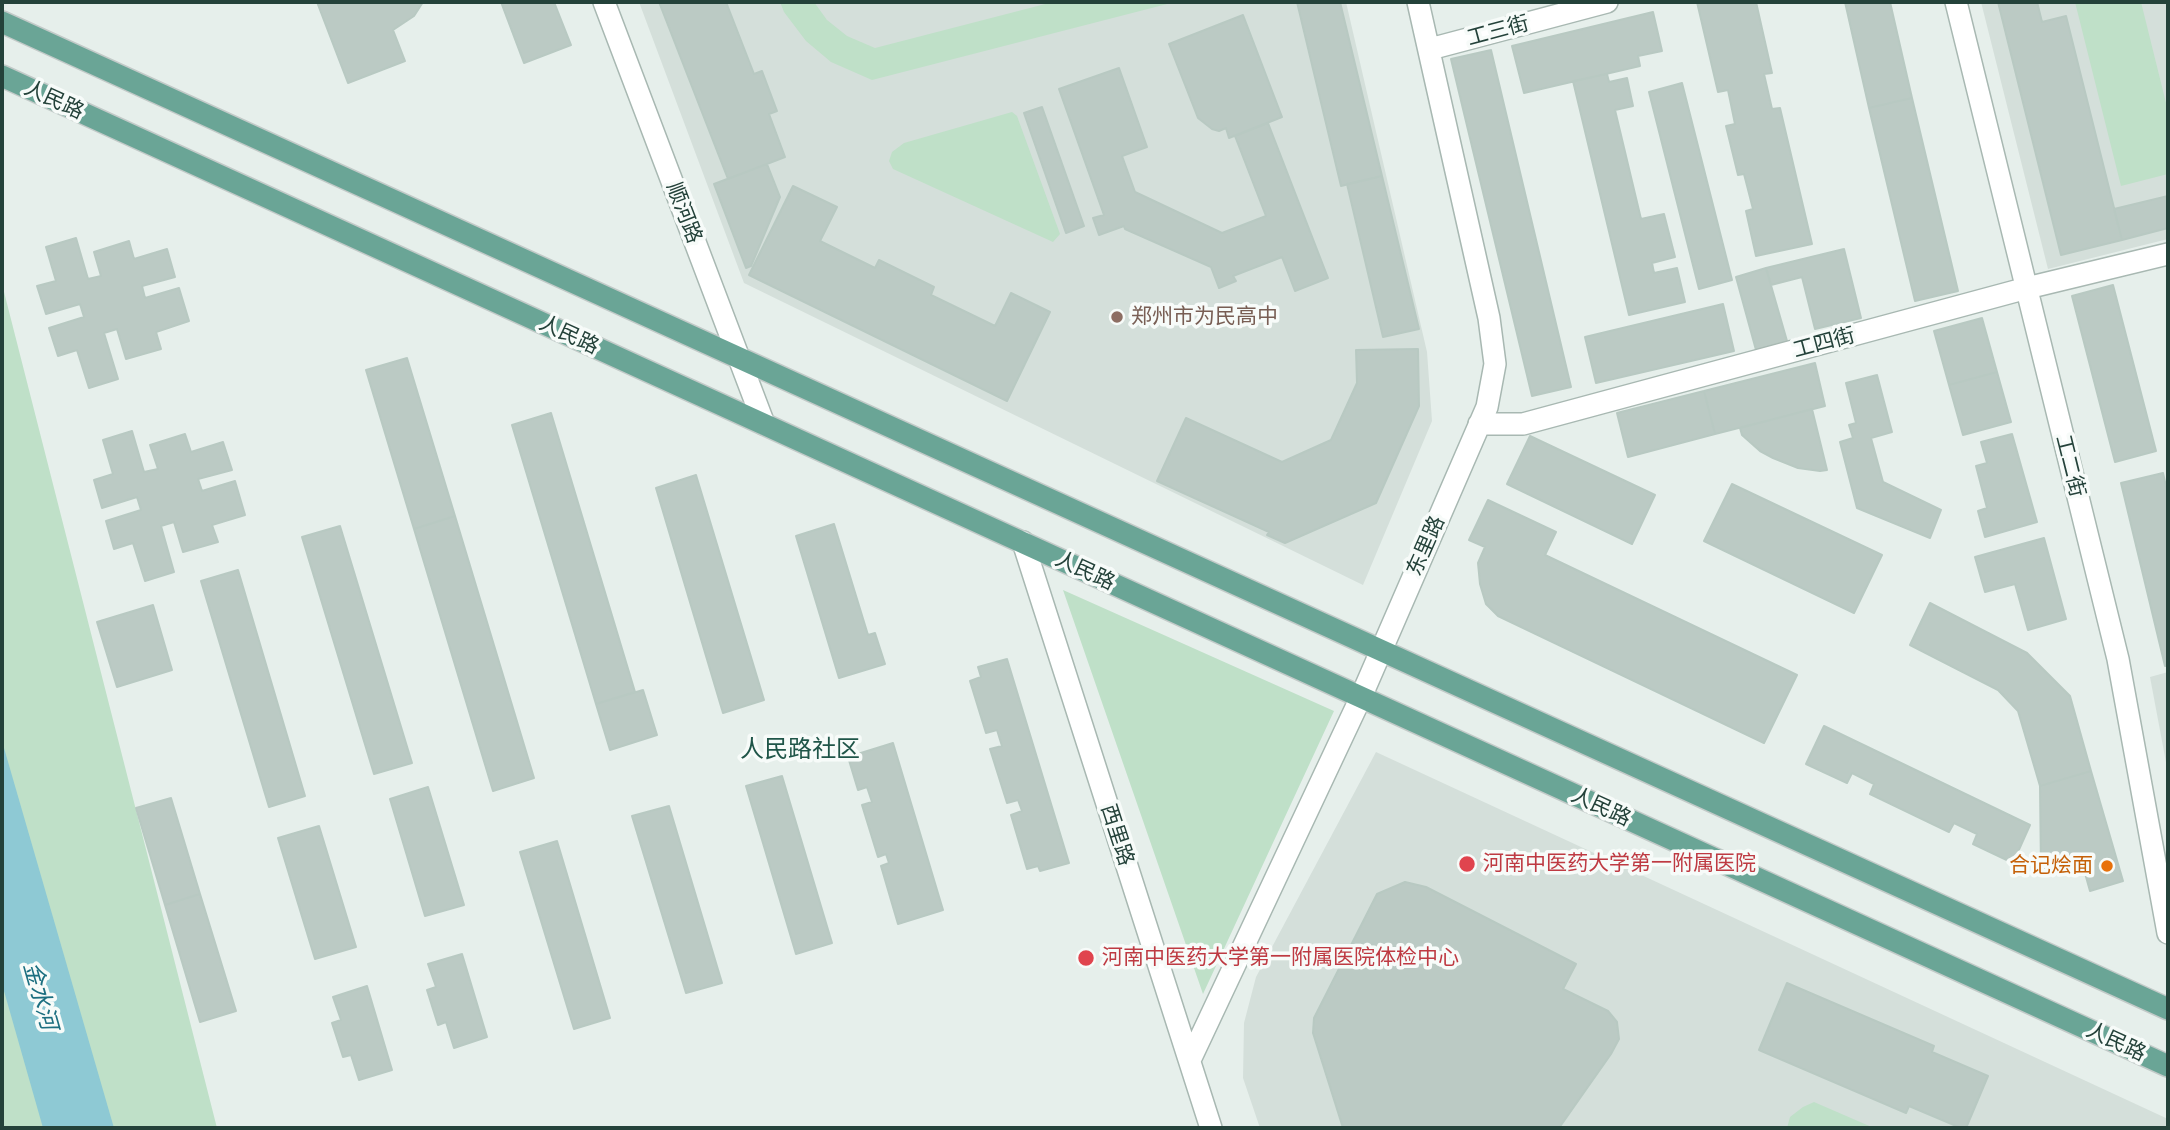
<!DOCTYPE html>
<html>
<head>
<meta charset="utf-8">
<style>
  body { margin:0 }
  #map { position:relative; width:2170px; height:1130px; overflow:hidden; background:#e6efeb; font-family:Mulish,sans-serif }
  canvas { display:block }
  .frame { position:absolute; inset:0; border:4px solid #24423a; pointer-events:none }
</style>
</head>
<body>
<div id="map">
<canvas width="2170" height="1130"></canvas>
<div class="frame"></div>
</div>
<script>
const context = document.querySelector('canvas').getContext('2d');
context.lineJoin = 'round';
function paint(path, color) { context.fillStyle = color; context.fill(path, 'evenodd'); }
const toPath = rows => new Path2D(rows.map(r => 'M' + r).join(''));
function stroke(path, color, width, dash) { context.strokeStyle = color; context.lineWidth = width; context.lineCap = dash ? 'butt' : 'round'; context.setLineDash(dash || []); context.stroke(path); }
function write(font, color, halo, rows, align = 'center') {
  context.font = font + ' Mulish,"Noto Sans SC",sans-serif'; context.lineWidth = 7; context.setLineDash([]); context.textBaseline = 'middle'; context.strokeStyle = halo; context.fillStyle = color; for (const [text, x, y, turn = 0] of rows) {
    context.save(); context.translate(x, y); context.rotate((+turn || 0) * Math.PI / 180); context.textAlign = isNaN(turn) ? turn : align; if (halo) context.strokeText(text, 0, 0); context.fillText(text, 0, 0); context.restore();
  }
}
paint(toPath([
  [639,2,1346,2,1427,352,1432,421,1363,585,744,283],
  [1981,2,2168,2,2168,239,2048,269],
  [2168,672,2168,773,2150,677],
  [1376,752,2168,1119,2168,1128,1260,1128,1243,1078,1244,1023,1256,977]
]), '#d4dfda');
paint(toPath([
  [780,2,814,2,827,20,847,36,875,48,1053,2,1175,2,872,80,831,62,806,41,784,12],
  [2075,2,2141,2,2168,111,2168,174,2121,186],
  [1012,112,1017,116,1060,234,1053,242,893,169,889,161,892,152,904,143],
  [2,284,190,1022,217,1128,2,1128],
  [1063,590,1334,711,1203,994],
  [1814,1102,1874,1128,1787,1128,1790,1117,1803,1107]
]), '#bfe0c8');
paint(toPath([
  [2,741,114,1128,43,1128,2,984]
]), '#8ec9d4');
const building = toPath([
  [317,2,423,2,414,16,393,30,405,61,348,83,317,2],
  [501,2,554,2,571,45,524,63,501,2],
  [659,2,726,2,754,74,762,71,777,111,769,114,785,157,728,179,659,2],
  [1297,2,1340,2,1382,176,1341,186,1297,2],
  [1697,2,1756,2,1772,73,1764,74,1772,109,1780,108,1812,244,1756,256,1746,211,1753,209,1744,174,1738,175,1726,126,1735,124,1728,90,1718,92,1697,2],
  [1845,2,1890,2,1912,98,1869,108,1845,2],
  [1998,2,2037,2,2042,22,2066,16,2122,240,2061,255,1998,2],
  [1653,12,1662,51,1638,56,1640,66,1524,93,1512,46,1653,12],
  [1243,15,1282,117,1229,138,1226,128,1219,131,1212,129,1198,118,1169,44,1243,15],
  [1491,50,1571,387,1532,396,1451,59,1491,50],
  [1119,68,1147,147,1122,156,1135,192,1222,233,1266,216,1235,136,1268,123,1328,278,1295,291,1282,257,1233,276,1236,281,1219,288,1211,267,1125,229,1124,226,1099,235,1093,218,1104,215,1059,89,1119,68],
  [1607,74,1609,82,1627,78,1633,106,1615,110,1641,219,1664,214,1675,257,1652,263,1654,273,1677,268,1685,302,1629,315,1573,81,1607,74],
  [1682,83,1732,280,1699,289,1649,92,1682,83],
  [1912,98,1958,291,1915,301,1869,108,1912,98],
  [1042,107,1084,226,1066,233,1024,113,1042,107],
  [767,164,780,197,751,266,746,268,714,184,767,164],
  [1382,176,1419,329,1383,337,1347,184,1382,176],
  [793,186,837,207,820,241,875,268,879,260,934,287,931,295,995,326,1011,293,1050,312,1007,401,749,275,793,186],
  [2168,196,2168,228,2122,240,2114,209,2168,196],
  [76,238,88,279,101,276,94,252,129,241,134,259,167,249,175,277,142,286,145,298,179,288,189,321,156,332,161,349,126,359,117,329,104,333,118,379,89,388,77,350,58,356,49,328,84,317,80,304,46,314,37,286,56,281,46,247,76,238],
  [1844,249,1861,318,1815,329,1802,277,1771,285,1766,268,1844,249],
  [1766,268,1787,341,1756,350,1736,277,1766,268],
  [2113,285,2156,451,2115,462,2072,296,2113,285],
  [1723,304,1734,351,1596,383,1585,337,1723,304],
  [1982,318,1997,372,1949,385,1934,331,1982,318],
  [1418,349,1419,406,1376,503,1285,543,1267,535,1269,532,1157,481,1186,418,1282,462,1331,440,1357,383,1356,350,1418,349],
  [407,358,455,516,414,529,366,370,407,358],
  [1815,363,1825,406,1715,434,1704,391,1815,363],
  [1997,372,2011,422,1963,435,1949,385,1997,372],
  [1877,375,1892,432,1871,438,1883,482,1941,510,1930,538,1857,508,1840,442,1853,438,1849,425,1856,423,1846,383,1877,375],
  [1704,391,1715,434,1628,457,1617,413,1704,391],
  [1812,409,1827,470,1820,471,1798,468,1773,458,1760,451,1742,435,1740,428,1812,409],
  [551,413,635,692,596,704,512,425,551,413],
  [132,431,144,472,158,469,150,445,185,434,191,452,223,442,232,470,198,479,202,491,235,481,245,515,212,525,218,542,183,552,174,522,161,526,174,572,145,581,133,543,114,549,106,521,141,510,137,497,102,508,94,480,113,474,103,440,132,431],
  [2012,434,2037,522,1985,537,1978,511,1987,508,1976,466,1987,463,1981,442,2012,434],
  [1530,436,1655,495,1632,544,1507,484,1530,436],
  [2163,473,2168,495,2168,665,2165,666,2121,483,2163,473],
  [696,475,764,700,723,713,656,488,696,475],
  [1732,484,1882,555,1854,613,1704,541,1732,484],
  [1488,500,1556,532,1545,555,1797,675,1764,743,1498,616,1486,604,1480,584,1478,563,1485,547,1469,540,1488,500],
  [455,516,534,778,493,791,414,529,455,516],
  [834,524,868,635,875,633,885,664,839,678,796,536,834,524],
  [340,526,412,763,374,774,302,537,340,526],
  [2044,538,2066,619,2028,630,2015,584,1985,592,1975,557,2044,538],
  [238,570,305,796,269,807,201,581,238,570],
  [1930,603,2027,653,2070,696,2091,771,2040,786,2018,711,1998,690,1910,645,1930,603],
  [153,605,172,670,117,687,97,622,153,605],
  [1007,659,1069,863,1040,871,1038,866,1027,869,1011,815,1022,811,1018,800,1007,803,990,749,1002,746,997,730,986,733,970,681,981,677,978,667,1007,659],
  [643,690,657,735,610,750,596,704,643,690],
  [1824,726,2030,825,2013,863,1973,844,1977,834,1954,823,1949,832,1870,794,1874,784,1852,773,1847,783,1806,764,1824,726],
  [893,743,943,910,898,924,881,866,889,863,886,854,878,857,862,805,872,802,867,787,858,790,848,757,893,743],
  [2091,771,2123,881,2090,891,2081,859,2041,870,2040,786,2091,771],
  [782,776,832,943,796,954,746,786,782,776],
  [428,787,464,905,425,916,390,799,428,787],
  [171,798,200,894,165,905,136,808,171,798],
  [669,806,722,983,686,993,632,816,669,806],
  [319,826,356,947,315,959,278,838,319,826],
  [557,841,610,1018,574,1029,520,852,557,841],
  [1405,882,1426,887,1576,964,1563,989,1608,1011,1617,1022,1619,1039,1611,1054,1559,1128,1343,1128,1313,1033,1314,1018,1377,894,1405,882],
  [200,894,236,1011,200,1022,165,905,200,894],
  [462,954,487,1037,454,1048,446,1022,438,1025,427,990,436,987,428,964,462,954],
  [1787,983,1934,1046,1932,1052,1988,1076,1966,1128,1961,1128,1909,1106,1906,1113,1759,1050,1787,983],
  [367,986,392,1070,359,1080,351,1055,343,1057,332,1023,341,1020,333,997,367,986]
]);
paint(building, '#bbcac4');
stroke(building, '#b8c9c2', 2);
const minor = toPath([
  [604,2,764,424],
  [1956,2,2118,659,2168,933],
  [1430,49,1607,2],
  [1479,424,1523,424,2027,288,2168,254],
  [1023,542,1211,1128],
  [1190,1060,1361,697,1487,407,1495,364,1489,318,1418,2]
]);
const major = toPath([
  [2,22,2168,1009],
  [2,76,2168,1066]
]);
stroke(minor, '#a8b8b2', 24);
stroke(major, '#c2cac8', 24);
stroke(minor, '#fff', 21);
stroke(major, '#6aa596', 21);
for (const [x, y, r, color] of [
  [1117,317,7,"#8d6e63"],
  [1467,864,9,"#e0444e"],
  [2107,866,7,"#e8710a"],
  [1086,958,9,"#e0444e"]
]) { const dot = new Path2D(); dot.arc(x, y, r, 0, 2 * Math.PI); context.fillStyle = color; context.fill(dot); stroke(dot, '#f7fbf9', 2.5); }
write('21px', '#24423a', '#f7fbf9', [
  ["工三街",1498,31,-15],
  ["人民路",54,100,25],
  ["顺河路",684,213,69],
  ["人民路",569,335,25],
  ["工四街",1824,343,-15],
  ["工二街",2070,466,76],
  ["东里路",1426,546,-66],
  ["人民路",1085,571,25],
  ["人民路",1601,807,25],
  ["西里路",1117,835,72],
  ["人民路",2116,1042,25]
]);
write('21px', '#785e54', '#f7fbf9', [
  ["郑州市为民高中",1131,317]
], 'left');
write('21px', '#be3a42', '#f7fbf9', [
  ["河南中医药大学第一附属医院",1483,864],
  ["河南中医药大学第一附属医院体检中心",1102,958]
], 'left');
write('21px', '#c56008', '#f7fbf9', [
  ["合记烩面",2093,866]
], 'right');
write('italic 23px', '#1c6f80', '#f7fbf9', [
  ["金水河",40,996,74]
]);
write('24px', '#1f5548', '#f7fbf9', [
  ["人民路社区",800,750]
]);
</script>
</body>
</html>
